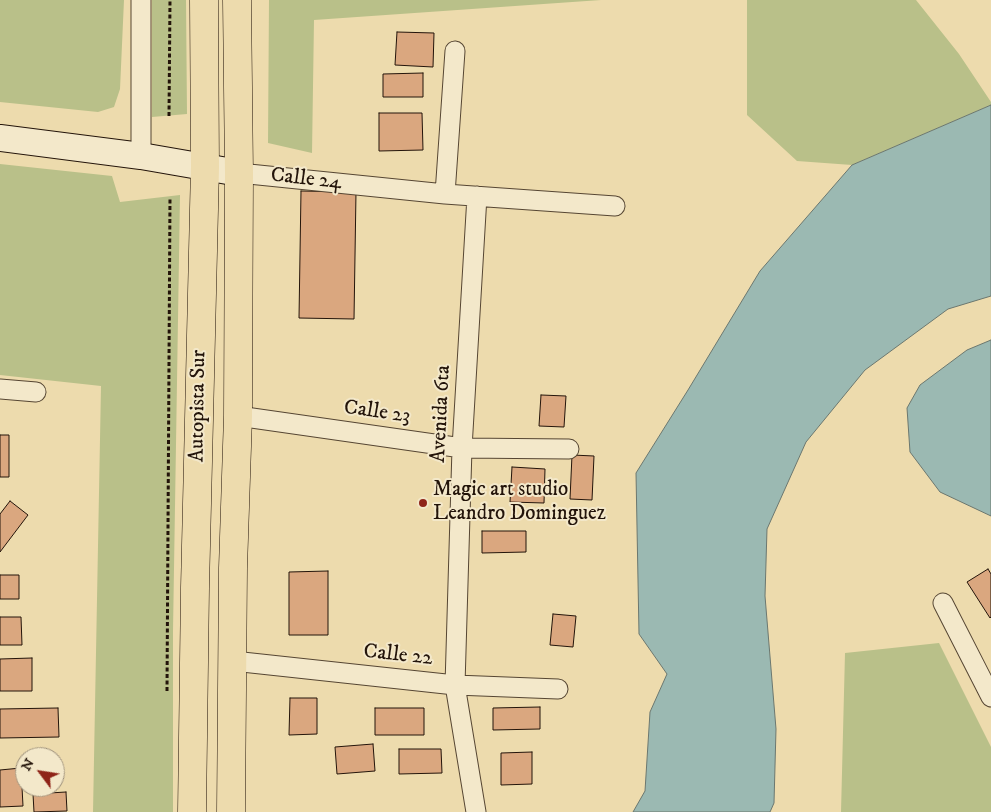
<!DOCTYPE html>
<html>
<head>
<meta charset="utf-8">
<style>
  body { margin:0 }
  #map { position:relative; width:991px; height:812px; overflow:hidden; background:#eddbad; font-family:"IM FELL DW Pica",serif }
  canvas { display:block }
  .north { position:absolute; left:15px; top:747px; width:50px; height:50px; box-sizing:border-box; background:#f3e8ca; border:1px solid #a0937d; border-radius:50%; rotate:301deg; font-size:14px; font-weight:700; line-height:20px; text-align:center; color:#23140a }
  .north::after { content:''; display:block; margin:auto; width:18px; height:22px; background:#8f2418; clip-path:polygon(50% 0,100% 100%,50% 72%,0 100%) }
</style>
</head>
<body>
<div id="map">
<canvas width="991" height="812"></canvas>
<div class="north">N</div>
</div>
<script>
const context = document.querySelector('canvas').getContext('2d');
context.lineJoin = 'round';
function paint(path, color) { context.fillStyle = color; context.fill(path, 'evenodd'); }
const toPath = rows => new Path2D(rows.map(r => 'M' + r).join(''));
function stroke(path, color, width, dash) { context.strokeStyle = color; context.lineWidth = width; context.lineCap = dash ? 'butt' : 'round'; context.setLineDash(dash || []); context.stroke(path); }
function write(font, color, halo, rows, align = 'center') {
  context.font = font + ' "IM FELL DW Pica",serif'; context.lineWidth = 4; context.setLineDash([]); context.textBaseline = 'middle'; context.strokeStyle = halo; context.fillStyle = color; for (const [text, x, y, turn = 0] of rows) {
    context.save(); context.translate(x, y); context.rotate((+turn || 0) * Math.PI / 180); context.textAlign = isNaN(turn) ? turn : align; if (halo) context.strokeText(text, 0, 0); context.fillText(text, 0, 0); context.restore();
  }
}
paint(toPath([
  [0,0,124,0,120,89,114,107,98,112,0,102],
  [152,0,186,0,187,114,152,117],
  [269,0,601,0,314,20,312,153,268,143],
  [747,0,916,0,959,54,991,102,991,105,852,165,797,161,747,115],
  [0,164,112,176,120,202,180,195,173,631,173,812,93,812,101,386,0,375],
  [939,643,991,747,991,812,841,812,845,653]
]), '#b9c089');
const water = toPath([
  [991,105,991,296,948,309,865,370,806,442,767,529,765,596,776,729,774,803,770,812,633,812,645,791,650,712,667,674,639,634,636,473,688,390,760,271,852,165,991,105],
  [991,340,991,516,940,492,910,452,907,408,920,385,967,350,991,340]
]);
paint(water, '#9bb9b2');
stroke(water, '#6b776f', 1);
const building = toPath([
  [397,32,434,33,433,67,395,65,397,32],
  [423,73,423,97,383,97,383,74,423,73],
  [379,113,422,113,423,150,379,151,379,113],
  [301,191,356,192,354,319,299,318,301,191],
  [541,395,566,396,564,427,539,426,541,395],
  [0,435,9,435,9,477,0,477,0,435],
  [572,455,594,456,592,500,570,499,572,455],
  [512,467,545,469,544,503,510,502,512,467],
  [10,501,28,515,0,552,0,514,10,501],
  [482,531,526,531,526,552,482,553,482,531],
  [988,569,991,574,991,617,990,618,967,582,988,569],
  [328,571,328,635,289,635,289,572,328,571],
  [0,575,19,575,19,599,0,599,0,575],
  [553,614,576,616,573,647,550,645,553,614],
  [0,617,21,617,22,645,0,645,0,617],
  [32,658,32,691,0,691,0,659,32,658],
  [290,698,317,698,317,734,289,735,290,698],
  [540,707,540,729,493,730,493,708,540,707],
  [58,708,59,737,0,738,0,709,58,708],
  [375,708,424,708,424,735,375,735,375,708],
  [373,744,375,771,337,774,335,747,373,744],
  [399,749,441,749,442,773,399,774,399,749],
  [532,752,532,784,501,785,501,753,532,752],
  [21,768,23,806,0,807,0,770,21,768],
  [66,792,67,811,34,812,33,794,66,792]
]);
paint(building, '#daa77f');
stroke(building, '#23140a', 1);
const street = toPath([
  [141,156,141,0],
  [239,173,445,194,615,206],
  [445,194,455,51],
  [0,389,36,392],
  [238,416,462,448,569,449],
  [943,603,991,697],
  [233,661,455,685,558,689],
  [476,812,455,685,462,448,477,196]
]);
const secondary = toPath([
  [0,138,141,156,239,173]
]);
const highway = toPath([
  [192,812,195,588,205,167,204,0],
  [231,812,233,568,238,416,239,173,237,0]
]);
stroke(street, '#564633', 21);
stroke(secondary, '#23140a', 28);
stroke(highway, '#23140a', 29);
stroke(toPath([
  [169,116,170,0],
  [167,691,170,197]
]), '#23140a', 3, [4, 2.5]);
stroke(street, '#f3e8ca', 19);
stroke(secondary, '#f3e8ca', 26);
stroke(highway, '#eddbad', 28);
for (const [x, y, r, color] of [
  [423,503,5,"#8f2418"]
]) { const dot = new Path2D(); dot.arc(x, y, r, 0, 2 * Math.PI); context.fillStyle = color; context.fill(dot); stroke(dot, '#f3e8ca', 2); }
write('21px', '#23140a', '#f3e8ca', [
  ["Calle 24",306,180,6],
  ["Autopista Sur",199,406,-89],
  ["Calle 23",377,413,8],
  ["Avenida 6ta",442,414,-87],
  ["Calle 22",398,656,6]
]);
write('21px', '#23140a', '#f3e8ca', [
  ["Magic art studio",433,491],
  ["Leandro Dominguez",433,515]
], 'left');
</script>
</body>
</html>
